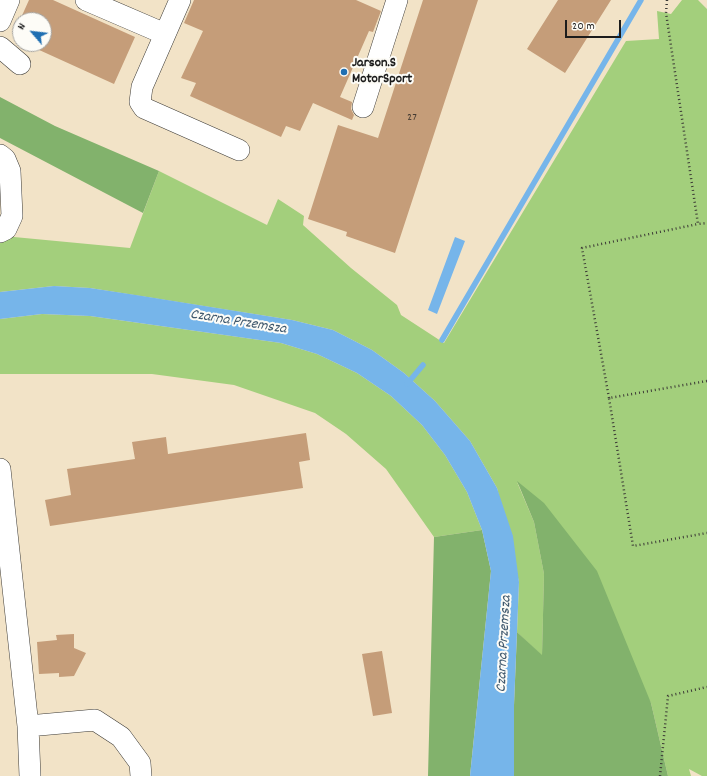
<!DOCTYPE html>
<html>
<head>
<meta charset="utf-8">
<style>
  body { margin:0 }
  #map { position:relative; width:707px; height:776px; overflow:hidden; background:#f2e3c7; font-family:Dekko,sans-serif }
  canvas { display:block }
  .north { position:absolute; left:12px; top:12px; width:40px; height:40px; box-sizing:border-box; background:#fdfcf7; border:1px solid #a3a29f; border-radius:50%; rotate:298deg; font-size:11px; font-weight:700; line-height:16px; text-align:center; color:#1c1c1c }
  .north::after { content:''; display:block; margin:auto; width:14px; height:18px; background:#1f6fb2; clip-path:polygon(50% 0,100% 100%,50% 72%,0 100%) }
  .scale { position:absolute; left:565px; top:20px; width:56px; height:18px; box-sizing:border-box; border:2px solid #1c1c1c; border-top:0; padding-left:5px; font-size:12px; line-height:14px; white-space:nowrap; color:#1c1c1c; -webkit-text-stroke:3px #fdfcf7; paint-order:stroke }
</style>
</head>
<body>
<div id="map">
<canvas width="707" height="776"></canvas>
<div class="north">N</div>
<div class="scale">20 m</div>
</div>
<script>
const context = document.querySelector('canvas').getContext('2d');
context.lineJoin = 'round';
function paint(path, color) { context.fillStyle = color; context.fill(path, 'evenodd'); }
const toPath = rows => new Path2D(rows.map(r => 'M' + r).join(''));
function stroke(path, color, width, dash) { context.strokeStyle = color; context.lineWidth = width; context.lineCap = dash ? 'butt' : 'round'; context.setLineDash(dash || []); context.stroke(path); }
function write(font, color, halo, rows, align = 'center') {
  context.font = font + ' Dekko,sans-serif'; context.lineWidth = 4; context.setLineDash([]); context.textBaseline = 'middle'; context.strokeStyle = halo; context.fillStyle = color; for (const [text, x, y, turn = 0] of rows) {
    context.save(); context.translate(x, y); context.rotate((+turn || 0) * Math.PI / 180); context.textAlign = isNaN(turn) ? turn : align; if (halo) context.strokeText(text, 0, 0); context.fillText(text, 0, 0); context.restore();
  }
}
paint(toPath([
  [682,0,698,0,707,9,707,776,702,776,689,769,691,776,668,776,651,703,517,482,534,522,544,574,542,656,517,632,519,582,497,488,470,441,435,401,404,373,372,350,333,330,292,320,90,288,54,286,0,292,0,239,14,237,130,248,159,171,267,225,278,199,304,216,303,225,351,268,397,305,401,315,444,343,626,41,659,39,657,11,671,14],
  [42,314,90,316,281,343,317,354,357,373,391,396,422,425,445,455,467,492,482,530,434,537,386,469,346,434,315,413,234,385,152,374,0,374,0,319]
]), '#a3cf7c');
paint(toPath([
  [0,97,55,126,159,171,143,213,0,138],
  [517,481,544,503,597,571,651,703,668,776,514,776,514,705,517,632,542,655,544,574,534,522],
  [482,530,491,571,470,776,428,776,434,537]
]), '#82b26c');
paint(toPath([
  [455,237,465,241,437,314,428,310],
  [54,286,90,288,136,295,292,320,333,330,372,350,404,373,435,401,470,441,497,488,513,536,519,582,514,705,514,776,470,776,491,571,482,530,467,492,445,455,422,425,391,396,357,373,317,354,281,343,90,316,42,314,0,319,0,292]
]), '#76b5ea');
stroke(toPath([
  [442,340,641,0],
  [407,384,423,365]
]), '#76b5ea', 5.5);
paint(toPath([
  [29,0,53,0,135,37,114,84,26,44,44,44,44,20,20,20],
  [194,0,356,0,381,11,373,32,369,31,340,97,352,102,351,109,354,115,352,120,313,103,300,131,286,126,281,137,190,96,196,83,181,78,203,31,184,23],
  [423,0,478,0,395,253,346,236,347,232,308,219,338,125,378,138],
  [558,0,611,0,565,73,527,49],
  [306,433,310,460,299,462,303,488,50,526,45,500,71,495,67,469,135,459,132,442,166,437,168,454],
  [74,634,74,648,86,653,74,676,59,677,59,673,39,674,37,642,57,640,56,635],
  [382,651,392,713,373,716,362,654]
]), '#c59d79');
const minor = toPath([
  [86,0,165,34],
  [180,0,142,87,140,102,144,108,239,150],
  [0,21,9,0],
  [0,47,20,64],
  [363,107,397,0],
  [0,155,5,159,10,171,12,216,6,229,0,232],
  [0,469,28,726],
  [30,776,28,726,95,720,121,737,140,763,141,776]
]);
stroke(minor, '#3c3a36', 22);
stroke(toPath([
  [667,0,666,13,698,224,707,223],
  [707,381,609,398,633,546,707,533],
  [609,398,582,248,698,224],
  [660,776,668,696,707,687]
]), '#3c3a36', 2.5, [1, 3]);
stroke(minor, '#fff', 21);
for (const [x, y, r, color] of [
  [344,72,4,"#1f6fb2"]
]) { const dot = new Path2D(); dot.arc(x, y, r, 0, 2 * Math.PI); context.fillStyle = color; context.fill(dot); stroke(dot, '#fdfcf7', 1.5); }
write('12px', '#463c33', null, [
  ["27",412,118]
]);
write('bold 14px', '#1c1c1c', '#fdfcf7', [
  ["Jarson.S",352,64],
  ["MotorSport",352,80]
], 'left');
write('italic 15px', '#40596e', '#fdfcf7', [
  ["Czarna Przemsza",238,323,9],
  ["Czarna Przemsza",505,644,-87]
]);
</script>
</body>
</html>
